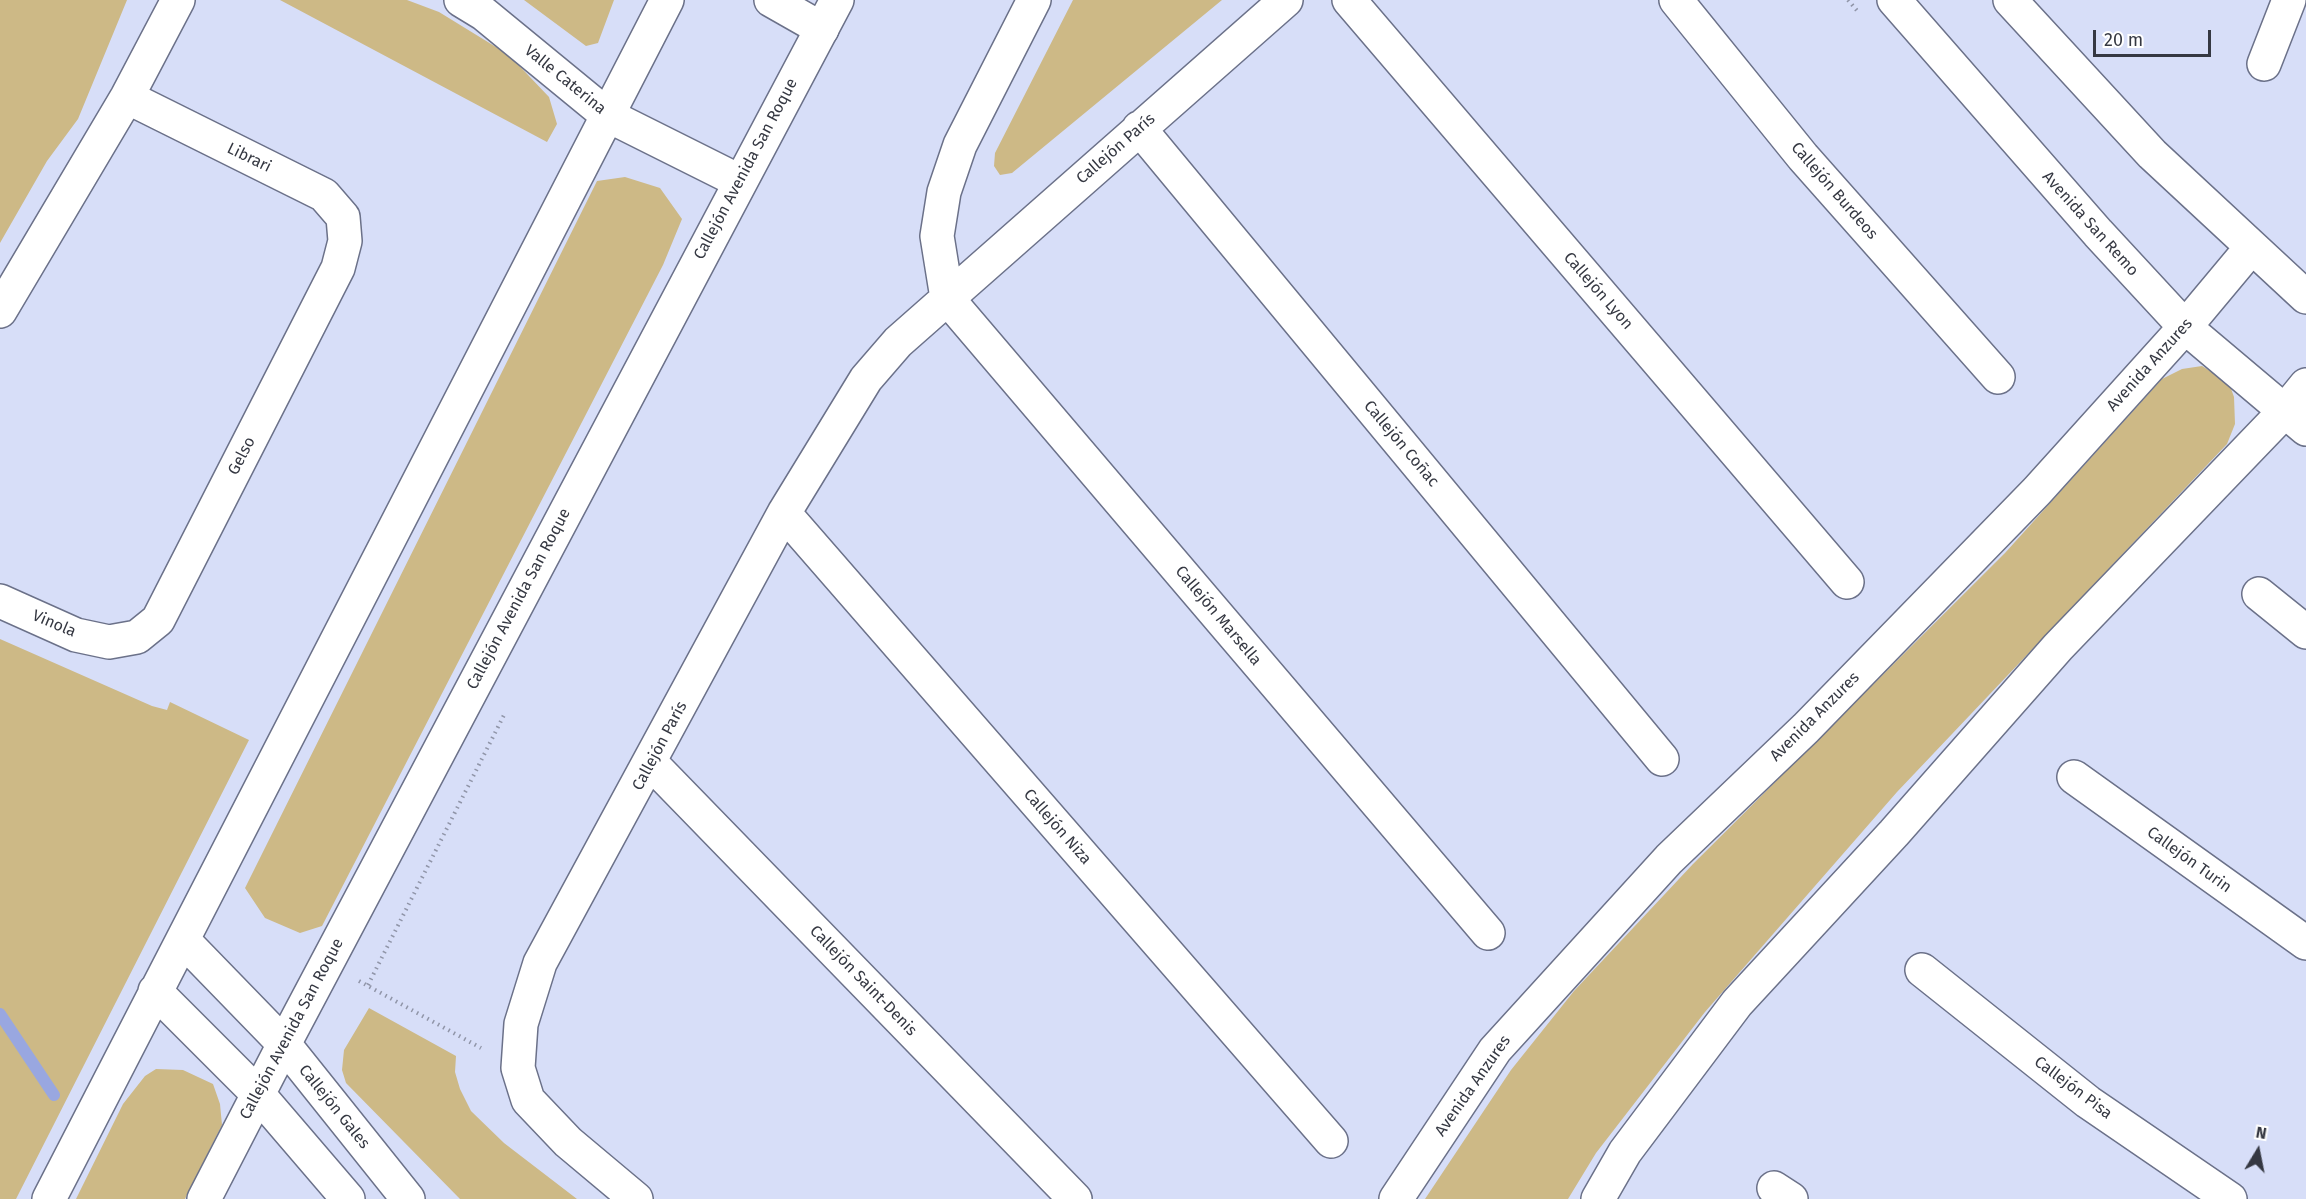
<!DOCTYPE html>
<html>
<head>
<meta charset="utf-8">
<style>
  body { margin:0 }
  #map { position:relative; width:2306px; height:1199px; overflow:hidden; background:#d7def8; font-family:"Fira Sans",sans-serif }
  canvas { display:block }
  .north { position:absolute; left:2228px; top:1121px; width:60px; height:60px; -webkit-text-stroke:4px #fff; paint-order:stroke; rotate:10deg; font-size:16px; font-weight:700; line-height:24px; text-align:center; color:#353842 }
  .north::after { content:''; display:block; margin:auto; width:21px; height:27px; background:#353842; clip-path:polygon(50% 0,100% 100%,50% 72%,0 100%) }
  .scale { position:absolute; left:2093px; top:30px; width:118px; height:27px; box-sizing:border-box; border:3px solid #353842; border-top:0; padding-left:8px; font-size:18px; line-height:21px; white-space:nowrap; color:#353842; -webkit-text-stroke:4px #fff; paint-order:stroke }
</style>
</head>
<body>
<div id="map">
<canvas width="2306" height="1199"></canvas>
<div class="north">N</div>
<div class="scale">20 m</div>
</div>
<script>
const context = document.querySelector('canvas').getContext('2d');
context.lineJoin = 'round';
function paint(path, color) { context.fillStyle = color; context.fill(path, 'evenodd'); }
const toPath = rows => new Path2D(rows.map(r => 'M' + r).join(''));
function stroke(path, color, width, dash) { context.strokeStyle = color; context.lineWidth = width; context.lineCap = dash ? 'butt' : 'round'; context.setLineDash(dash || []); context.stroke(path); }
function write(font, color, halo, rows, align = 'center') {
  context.font = font + ' "Fira Sans",sans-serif'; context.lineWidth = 5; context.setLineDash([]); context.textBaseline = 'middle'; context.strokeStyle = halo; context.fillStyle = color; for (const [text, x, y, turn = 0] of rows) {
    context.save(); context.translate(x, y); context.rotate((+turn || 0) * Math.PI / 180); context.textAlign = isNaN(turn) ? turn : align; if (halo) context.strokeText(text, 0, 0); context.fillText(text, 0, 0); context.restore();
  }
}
paint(toPath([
  [0,0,127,0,78,119,47,161,0,243],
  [280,0,407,0,439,12,509,55,549,97,557,124,547,142],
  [524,0,614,0,598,43,586,46],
  [1073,0,1222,0,1012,173,1000,175,994,166,995,153],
  [625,177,660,188,682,219,663,265,322,926,300,933,265,918,245,888,597,181],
  [2202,366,2229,383,2234,397,2235,424,2227,444,1897,792,1705,1012,1596,1153,1568,1199,1425,1199,1511,1070,1574,991,1693,864,2005,553,2162,379,2182,369],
  [0,639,152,706,167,710,170,702,249,740,16,1199,0,1199],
  [369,1008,456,1056,455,1072,460,1089,471,1111,504,1143,577,1199,460,1199,346,1083,342,1070,344,1050],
  [156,1069,183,1070,213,1084,220,1104,222,1125,185,1199,76,1199,123,1104,145,1076]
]), '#cdb986');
stroke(toPath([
  [0,1014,54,1095]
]), '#99a7e0', 12);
const minor = toPath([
  [461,0,484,14,607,115,739,181],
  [771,0,822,29],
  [1034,0,960,145,944,192,937,236,947,298,1488,933],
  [1349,0,1847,582],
  [1676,0,1803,157,1998,377],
  [2264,64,2289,0],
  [1139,128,1662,759],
  [0,311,127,97,178,0],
  [784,513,1331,1141],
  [2259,594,2306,632],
  [0,601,76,635,109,642,137,637,158,620,338,268,345,241,343,217,324,195,127,97],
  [651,763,1075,1199],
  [2074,777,2306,943],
  [183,940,284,1044,204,1199],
  [1922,970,2088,1102,2230,1199],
  [155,991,258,1094,348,1199],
  [1774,1188,1791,1199],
  [49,1199,667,0],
  [636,1199,568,1142,528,1100,518,1068,521,1024,540,963,784,513,866,379,898,342,1286,0],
  [1598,1199,1625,1152,1737,1003,1894,833,2058,647,2284,412,2306,385]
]);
const tertiary = toPath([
  [1894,0,2098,233,2185,327,2306,429],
  [2010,0,2152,154,2306,297],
  [408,1199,284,1044,837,0],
  [1396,1199,1495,1050,1669,859,1806,728,2037,491,2185,327,2251,248]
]);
stroke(minor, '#6b7189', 36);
stroke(tertiary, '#6b7189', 36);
stroke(toPath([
  [1848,0,1859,13],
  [359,981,481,1048],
  [368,985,504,715]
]), '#9095a8', 4, [1.5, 4.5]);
stroke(minor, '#fff', 33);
stroke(tertiary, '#fff', 33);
write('16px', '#353842', '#fff', [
  ["Valle Caterina",565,80,39],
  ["Callejón París",1116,149,-41],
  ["Librari",249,158,26],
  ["Callejón Avenida San Roque",746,169,-62],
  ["Callejón Burdeos",1834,191,49],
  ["Avenida San Remo",2090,224,48],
  ["Callejón Lyon",1598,291,49],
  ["Avenida Anzures",2150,365,-48],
  ["Callejón Coñac",1401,444,50],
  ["Gelso",242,456,-63],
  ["Callejón Avenida San Roque",519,599,-62],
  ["Callejón Marsella",1218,616,50],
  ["Vinola",54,624,23],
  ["Avenida Anzures",1815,717,-45],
  ["Callejón París",660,746,-62],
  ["Callejón Niza",1057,827,49],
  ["Callejón Turin",2189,860,36],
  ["Callejón Saint-Denis",863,981,46],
  ["Callejón Avenida San Roque",292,1029,-62],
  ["Avenida Anzures",1473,1086,-55],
  ["Callejón Pisa",2073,1088,37],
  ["Callejón Gales",334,1107,51]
]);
</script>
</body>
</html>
